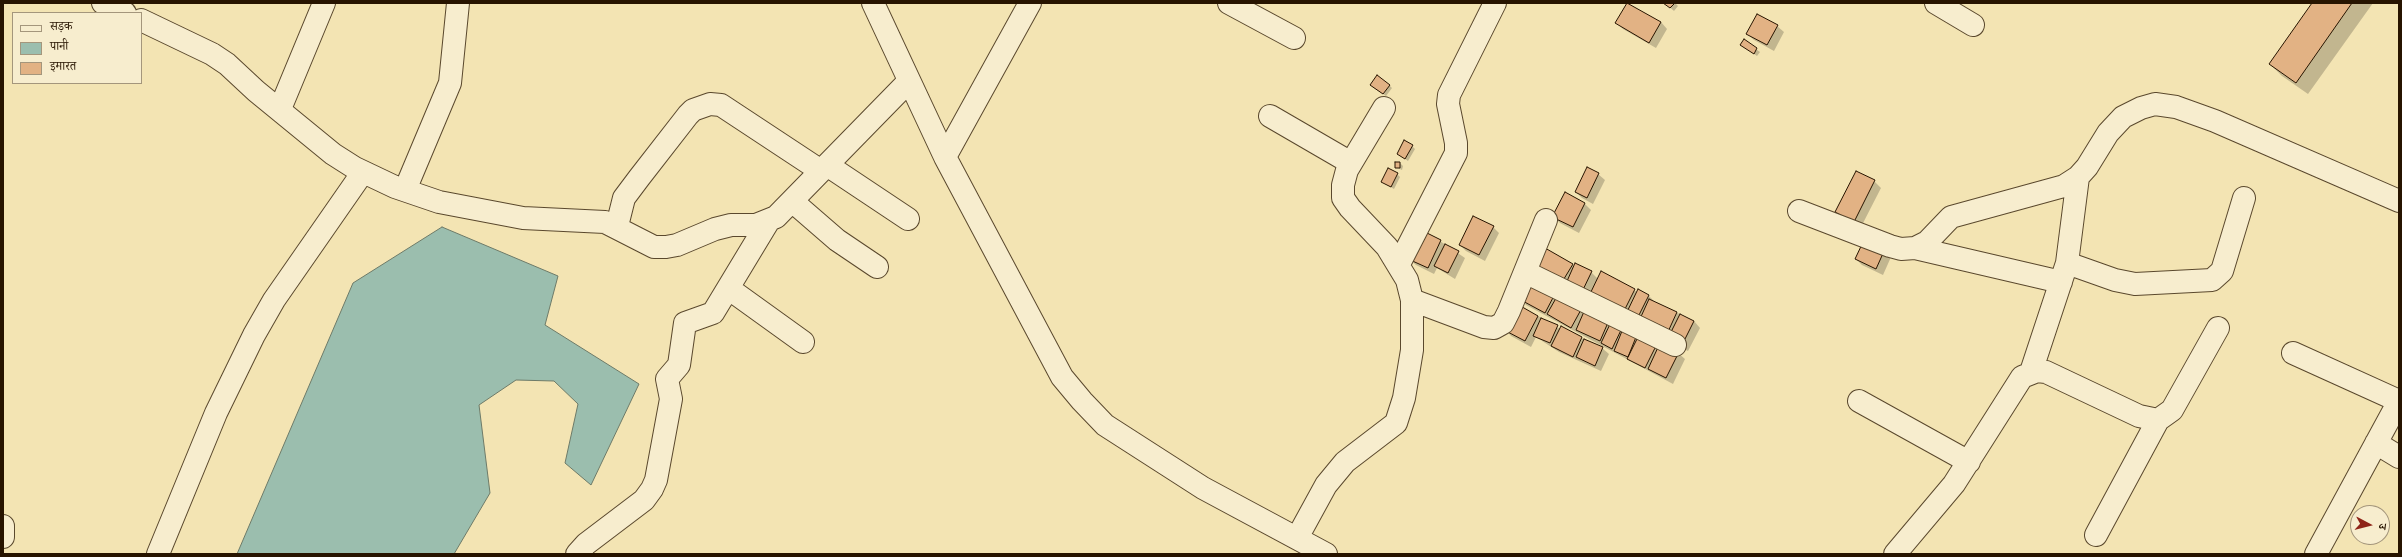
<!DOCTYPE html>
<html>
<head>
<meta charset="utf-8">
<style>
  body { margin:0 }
  #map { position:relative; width:2402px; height:557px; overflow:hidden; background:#f3e4b3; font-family:"Old Standard TT","Noto Serif Devanagari",serif }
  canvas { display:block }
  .frame { position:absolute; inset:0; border:4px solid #271400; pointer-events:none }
  .legend { position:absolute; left:12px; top:12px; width:130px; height:72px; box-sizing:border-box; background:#f7edce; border:1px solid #a4967c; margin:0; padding:5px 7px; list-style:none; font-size:12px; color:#271400 }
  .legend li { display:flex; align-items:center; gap:8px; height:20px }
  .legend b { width:20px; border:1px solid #a4967c }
  .north { position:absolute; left:2350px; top:505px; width:40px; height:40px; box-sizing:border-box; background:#f7edce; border:1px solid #a4967c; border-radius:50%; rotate:97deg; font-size:11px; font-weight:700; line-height:16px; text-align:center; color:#271400 }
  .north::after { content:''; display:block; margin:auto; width:14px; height:18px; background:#8f2418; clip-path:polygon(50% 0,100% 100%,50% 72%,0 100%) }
</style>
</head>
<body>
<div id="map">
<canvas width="2402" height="557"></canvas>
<div class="frame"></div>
<ul class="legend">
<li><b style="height:5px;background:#f7edce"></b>सड़क</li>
<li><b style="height:11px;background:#9bbeae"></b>पानी</li>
<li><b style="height:11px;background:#e2b284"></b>इमारत</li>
</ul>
<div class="north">उ</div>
</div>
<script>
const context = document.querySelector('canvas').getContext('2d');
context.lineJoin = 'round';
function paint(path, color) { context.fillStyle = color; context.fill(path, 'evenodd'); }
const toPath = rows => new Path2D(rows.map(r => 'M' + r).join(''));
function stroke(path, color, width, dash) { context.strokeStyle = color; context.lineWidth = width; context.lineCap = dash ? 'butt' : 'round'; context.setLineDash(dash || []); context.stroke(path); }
const water = toPath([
  [442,227,558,276,545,325,639,384,591,485,565,463,578,404,554,381,516,380,479,405,490,493,454,554,237,554,353,283,442,227]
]);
paint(water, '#9bbeae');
stroke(water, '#6d7a68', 1);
paint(toPath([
  [1665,3,1675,3,1678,6,1674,11],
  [2313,3,2373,3,2308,94,2282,76,2270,64],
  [1661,22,1667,29,1656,48,1623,29,1617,23],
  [1777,26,1784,32,1774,51,1754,40,1747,34],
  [1744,41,1760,52,1757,56,1741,45],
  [1389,85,1392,88,1386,96,1374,88],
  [1412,146,1415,149,1408,161,1398,154],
  [1400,163,1403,166,1402,170,1396,167],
  [1397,174,1400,177,1394,189,1382,182],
  [1598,174,1605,180,1593,204,1582,198,1576,192],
  [1874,181,1881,188,1861,227,1843,218,1837,212],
  [1585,204,1591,210,1579,233,1560,223,1554,217],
  [1493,227,1499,233,1485,261,1466,251,1460,245],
  [1440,241,1465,258,1455,279,1437,268,1434,274,1416,265,1409,259],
  [1864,241,1891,257,1883,275,1862,265,1856,259],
  [1572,265,1591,272,1598,279,1602,273,1637,292,1648,295,1655,302,1694,321,1700,328,1688,351,1539,276],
  [1531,278,1678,353,1685,359,1673,384,1526,305,1520,298],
  [1538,316,1560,329,1561,328,1602,348,1609,354,1601,371,1559,352,1536,337,1531,347,1511,336,1505,329]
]), '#0003');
const building = toPath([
  [1627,3,1661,22,1649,43,1615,23,1627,3],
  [1663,3,1675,3,1670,8,1663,3],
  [2312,3,2352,3,2296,83,2269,64,2312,3],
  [1757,14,1778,25,1767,45,1746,34,1757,14],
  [1744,39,1757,48,1754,54,1740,45,1744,39],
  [1377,75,1390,85,1383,94,1370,85,1377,75],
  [1404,140,1413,145,1405,159,1397,154,1404,140],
  [1395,162,1400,162,1400,168,1395,168,1395,162],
  [1587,167,1599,173,1587,198,1575,192,1587,167],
  [1388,168,1398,173,1391,187,1381,182,1388,168],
  [1856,171,1875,180,1854,222,1835,212,1856,171],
  [1565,192,1585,203,1573,227,1552,217,1565,192],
  [1473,216,1494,226,1479,255,1459,245,1473,216],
  [1421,230,1441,240,1428,268,1408,259,1421,230],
  [1864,240,1885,249,1876,269,1855,259,1864,240],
  [1445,244,1459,251,1448,273,1434,266,1445,244],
  [1545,248,1573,264,1559,287,1531,270,1545,248],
  [1575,263,1592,271,1580,296,1564,288,1575,263],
  [1601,271,1635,289,1623,313,1589,296,1601,271],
  [1531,277,1557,290,1545,313,1519,299,1531,277],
  [1638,289,1649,295,1637,319,1626,314,1638,289],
  [1559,293,1583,306,1571,328,1547,314,1559,293],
  [1649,299,1677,312,1667,334,1639,321,1649,299],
  [1517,304,1538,316,1525,341,1504,330,1517,304],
  [1586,307,1610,318,1600,341,1576,330,1586,307],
  [1680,314,1694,321,1682,345,1668,338,1680,314],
  [1541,318,1558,325,1550,343,1533,336,1541,318],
  [1612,320,1623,326,1612,349,1601,343,1612,320],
  [1561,326,1582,337,1573,357,1551,346,1561,326],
  [1624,326,1638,332,1628,357,1614,351,1624,326],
  [1640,333,1658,342,1645,368,1627,359,1640,333],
  [1584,339,1603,347,1595,366,1576,357,1584,339],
  [1660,343,1679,352,1666,378,1648,369,1660,343]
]);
paint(building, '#e2b284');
stroke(building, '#271400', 1);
const minor = toPath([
  [103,3,125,13],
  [873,3,945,157,1062,377,1082,401,1105,425,1203,488,1326,554],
  [1229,3,1294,38],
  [1936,3,1973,25],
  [141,20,212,54,227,64,256,91,333,154,355,168,395,187,439,202,523,218,605,222,654,247,666,247,677,245,715,229,731,225,756,225,776,217,909,81],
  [280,109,324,3],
  [1270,116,1351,163],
  [945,157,1030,3],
  [827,165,908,219],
  [405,190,450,83,458,3],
  [792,201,837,240,877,267],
  [1799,211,1890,246,1901,249,1915,248,1927,242,1951,217,2064,186,2078,177,2087,167,2108,133,2123,117,2141,108,2155,104,2176,107,2215,121,2399,201],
  [617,226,624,198,639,178,688,115,693,110,710,104,721,105,821,171],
  [1915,248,2061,282],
  [2067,263,2115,280,2135,284,2212,280,2222,271,2244,198],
  [1399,264,1456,153,1456,143,1448,104,1449,95,1495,3],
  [1525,272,1675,345],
  [728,288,803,342],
  [1412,300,1484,327,1494,328,1503,323,1509,311,1546,220],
  [2293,353,2399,401,2316,554],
  [2031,372,2067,263,2078,177],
  [1859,401,1969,462],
  [2376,443,2399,457],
  [3,526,3,537],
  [2096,535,2158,420],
  [1297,538,1326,485,1345,462,1396,423,1404,398,1412,350,1412,300,1407,280,1387,247,1350,208,1343,198,1343,185,1347,170,1384,108],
  [158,554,216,413,254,335,274,300,363,172],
  [577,554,586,544,644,500,652,489,656,480,671,399,667,379,679,365,685,323,713,313,768,222],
  [1895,554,1954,484,2022,377,2037,371,2046,372,2139,416,2158,420,2172,410,2218,328]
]);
stroke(minor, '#5a482d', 24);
stroke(minor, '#f7edce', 22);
</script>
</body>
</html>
